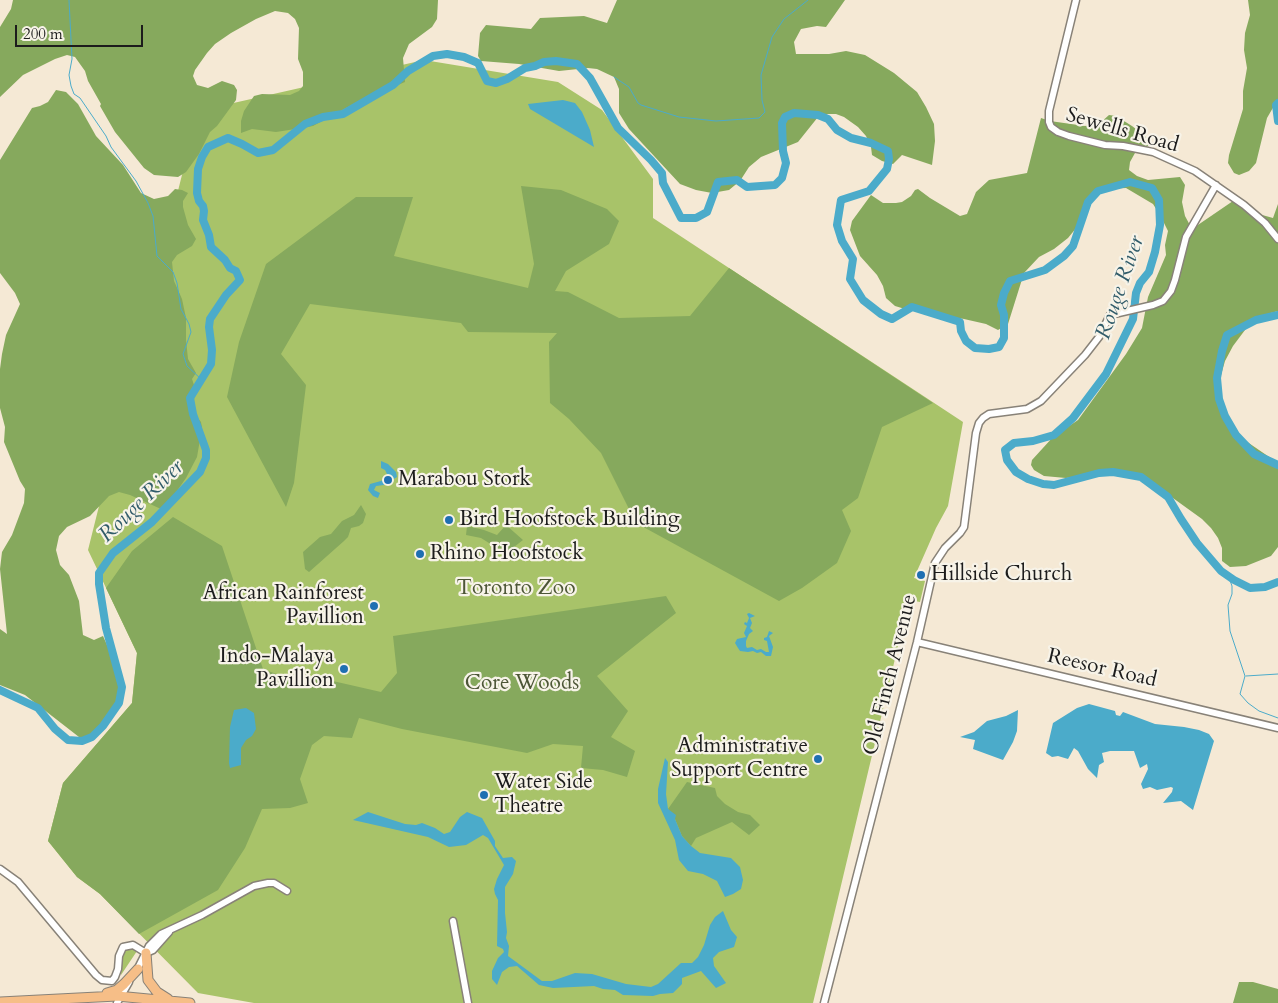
<!DOCTYPE html>
<html>
<head>
<meta charset="utf-8">
<style>
  body { margin:0 }
  #map { position:relative; width:1278px; height:1003px; overflow:hidden; background:#f5e9d5; font-family:Cardo,serif }
  canvas { display:block }
  .scale { position:absolute; left:15px; top:25px; width:128px; height:22px; box-sizing:border-box; border:2px solid #1c1c1c; border-top:0; padding-left:6px; font-size:15px; line-height:18px; white-space:nowrap; color:#1c1c1c; -webkit-text-stroke:4px #f7f3e8; paint-order:stroke }
</style>
</head>
<body>
<div id="map">
<canvas width="1278" height="1003"></canvas>
<div class="scale">200 m</div>
</div>
<script>
const context = document.querySelector('canvas').getContext('2d');
context.lineJoin = 'round';
function paint(path, color) { context.fillStyle = color; context.fill(path, 'evenodd'); }
const toPath = rows => new Path2D(rows.map(r => 'M' + r).join(''));
function stroke(path, color, width, dash) { context.strokeStyle = color; context.lineWidth = width; context.lineCap = dash ? 'butt' : 'round'; context.setLineDash(dash || []); context.stroke(path); }
function write(font, color, halo, rows, align = 'center') {
  context.font = font + ' Cardo,serif'; context.lineWidth = 4.5; context.setLineDash([]); context.textBaseline = 'middle'; context.strokeStyle = halo; context.fillStyle = color; for (const [text, x, y, turn = 0] of rows) {
    context.save(); context.translate(x, y); context.rotate((+turn || 0) * Math.PI / 180); context.textAlign = isNaN(turn) ? turn : align; if (halo) context.strokeText(text, 0, 0); context.fillText(text, 0, 0); context.restore();
  }
}
paint(toPath([
  [424,60,558,82,602,110,653,179,653,218,963,422,948,506,936,528,914,578,925,581,920,602,909,600,813,1003,254,1003,198,993,100,894,77,877,48,841,63,783,132,703,137,653,88,550,198,111],
  [126,948,133,948,137,951,121,975,122,954]
]), '#a8c369');
paint(toPath([
  [13,0,438,0,437,19,432,27,409,44,403,58,405,82,357,102,313,126,302,128,276,132,252,129,241,133,241,121,244,111,254,96,262,94,290,95,299,91,303,86,303,72,298,59,299,28,295,19,288,13,275,11,256,19,231,33,215,44,207,53,195,70,193,76,197,85,208,88,222,81,234,85,237,90,236,100,217,126,210,132,199,154,186,172,178,177,154,175,144,168,115,132,100,106,101,104,88,81,85,71,75,57,67,55,55,59,23,75,0,97,0,27,11,9],
  [617,0,845,0,826,27,817,26,801,29,794,42,796,54,829,54,846,51,865,55,894,73,917,92,926,107,934,124,935,141,932,165,902,155,893,164,882,161,872,155,871,147,866,136,858,127,844,117,836,114,828,114,818,117,798,142,761,157,749,167,740,181,729,190,712,193,696,190,680,184,629,129,619,113,619,89,614,77,597,69,588,68,559,71,519,64,481,61,478,56,480,33,486,25,531,29,540,18,584,16,607,23],
  [1248,0,1278,0,1278,99,1267,118,1256,163,1249,171,1239,175,1234,173,1228,163,1229,155,1243,109,1243,91,1247,68,1244,50,1245,33,1250,15],
  [56,90,66,92,78,104,96,136,123,165,141,193,154,199,168,196,175,189,182,190,188,193,183,201,183,207,188,225,196,239,192,246,177,255,172,262,174,281,182,299,186,318,186,340,188,359,196,373,192,379,195,388,193,413,201,422,202,428,197,457,186,478,172,498,161,509,130,495,119,492,109,496,90,516,67,527,59,536,56,550,60,565,69,575,79,601,83,635,94,640,103,636,120,674,122,683,118,702,112,713,94,737,91,739,79,737,25,695,0,685,0,629,7,634,0,569,2,552,12,535,24,503,25,489,20,481,4,442,5,427,0,408,0,369,2,354,6,335,20,304,15,293,0,273,0,160,32,108,40,106,48,102],
  [1109,115,1116,116,1132,126,1145,136,1151,144,1135,153,1130,162,1129,170,1137,176,1148,180,1180,177,1185,185,1182,202,1185,216,1192,229,1233,201,1255,213,1273,218,1278,204,1278,311,1264,315,1248,326,1233,346,1225,361,1221,375,1220,405,1225,418,1240,437,1278,463,1278,547,1271,556,1246,566,1230,567,1222,561,1222,548,1218,538,1211,528,1202,519,1141,475,1117,472,1066,478,1044,476,1034,470,1031,465,1032,460,1053,437,1078,420,1126,354,1142,328,1148,297,1166,255,1165,245,1168,231,1160,215,1153,204,1126,188,1104,189,1096,191,1077,227,1068,238,1054,249,1039,257,1024,273,1008,324,998,330,986,324,964,319,905,309,895,306,886,298,883,286,877,275,860,256,850,230,852,221,871,195,883,203,896,203,902,202,911,196,915,190,918,189,930,198,960,216,967,214,976,192,989,180,1027,173,1041,118,1050,121,1085,126,1099,124],
  [521,186,561,190,607,209,619,221,609,244,566,271,555,291,568,292,619,318,690,316,729,268,933,403,882,427,858,498,842,510,851,531,837,563,802,588,779,601,636,523,601,453,569,419,550,403,549,342,557,333,468,332,461,323,310,304,281,354,306,385,294,483,286,507,227,397,239,342,266,264,356,197,413,197,394,256,528,288,534,264],
  [361,505,366,514,363,523,359,526,351,528,348,537,344,541,309,572,305,569,303,552,320,537,331,534,342,521,354,515],
  [173,517,222,546,263,669,287,678,324,679,381,692,397,673,393,636,666,596,676,613,597,676,628,711,611,737,635,751,627,777,603,770,581,768,583,746,553,744,527,753,402,729,359,718,352,738,324,736,312,745,300,779,308,803,290,808,262,809,245,848,218,890,139,934,100,894,77,877,48,841,63,783,132,703,137,653,106,588,132,551],
  [506,525,523,540,514,547,513,558,481,538,466,535,467,526,484,530,497,535],
  [687,782,715,788,717,796,725,804,738,812,750,815,760,825,749,835,732,822,696,838,691,846,682,836,675,819,668,809],
  [1239,982,1253,982,1278,989,1278,1003,1233,1003]
]), '#86a95d');
paint(toPath([
  [563,100,575,103,582,112,590,130,594,147,530,109,528,104],
  [381,461,388,464,396,472,397,477,384,485,376,486,374,490,380,493,378,498,373,496,368,490,370,484,381,481,388,476,385,470,381,468],
  [749,613,755,616,750,618,752,623,750,628,753,631,749,634,746,641,746,646,747,648,752,647,757,650,761,649,766,652,769,652,767,641,764,640,764,638,767,637,769,631,773,633,769,636,773,647,771,656,766,656,761,652,757,653,753,651,748,652,740,651,738,648,735,643,737,639,746,637,744,633,747,626,744,624,745,622,747,623,749,618,747,614],
  [1089,704,1115,711,1116,715,1120,716,1123,712,1155,724,1184,727,1199,730,1209,734,1214,741,1193,810,1181,801,1163,803,1172,792,1173,788,1171,787,1157,790,1150,787,1143,789,1141,784,1148,769,1147,764,1140,768,1134,751,1110,751,1102,753,1104,762,1099,765,1097,778,1088,769,1078,751,1074,748,1068,759,1058,756,1052,757,1046,753,1053,723,1077,708],
  [246,708,254,713,256,729,252,736,246,740,241,748,241,765,230,768,229,763,230,727,234,710],
  [1018,710,1017,731,1013,742,1003,760,973,749,975,740,960,737,974,732,987,721,1006,716],
  [665,758,668,762,666,794,668,809,676,815,675,819,682,836,691,846,700,853,731,858,740,867,743,880,741,889,733,894,725,897,717,881,703,874,688,871,679,860,675,840,658,803,658,789],
  [368,812,405,824,416,825,422,823,435,828,444,834,450,832,460,817,467,812,482,818,495,841,495,846,503,858,512,857,516,861,513,874,505,887,505,913,507,932,506,938,509,946,508,956,542,981,552,981,575,973,592,974,626,984,651,987,658,984,681,963,692,963,698,957,704,945,710,925,715,917,723,911,731,930,737,937,734,947,719,952,713,958,714,966,726,983,716,988,701,971,682,978,682,984,673,993,660,994,653,996,623,995,615,990,603,989,594,986,553,988,539,985,517,966,509,967,502,972,497,985,492,979,492,971,498,958,504,952,503,949,497,946,498,900,495,894,494,889,497,879,504,865,488,838,483,835,466,845,449,847,428,837,353,820]
]), '#4babca');
stroke(toPath([
  [69,0,72,59,69,75,71,86,74,94,80,98,106,136,111,147,136,181,148,203,153,216,157,256,173,272,177,283,181,309,189,324,191,332,183,354,187,366,201,379],
  [614,77,629,87,638,103,641,105,679,117,716,121,759,118,765,112,762,100,761,75,772,37,784,19,808,0],
  [1228,575,1232,586,1232,594,1228,605,1230,631,1245,676,1240,694,1248,703,1259,711,1278,718],
  [1246,676,1278,674]
]), '#4babca', 1);
stroke(toPath([
  [1278,103,1276,105,1278,121],
  [1278,315,1256,320,1227,335,1222,351,1217,378,1219,399,1225,416,1236,435,1254,454,1278,465],
  [0,690,38,708,55,729,68,740,82,741,92,737,103,726,119,703,122,687,106,628,99,584,99,573,113,553,152,522,200,472,206,458,206,450,193,414,190,398,211,364,212,350,209,327,210,319,226,295,240,280,236,271,230,268,225,260,211,247,209,235,203,220,204,211,203,206,199,201,197,193,198,169,202,157,208,147,228,138,242,144,258,153,273,150,305,124,323,117,343,114,393,85,408,71,433,56,447,54,464,57,478,63,487,81,496,83,507,79,525,68,535,66,544,62,556,61,577,64,590,78,618,128,651,160,662,173,663,183,681,218,696,218,707,212,718,182,737,180,747,187,775,185,782,178,786,163,783,151,782,123,785,117,794,113,818,115,828,119,837,130,851,138,871,143,888,151,889,159,887,169,869,191,841,200,837,225,842,241,853,259,850,279,863,300,881,314,892,319,912,307,960,322,961,331,966,341,975,348,989,349,999,347,1004,338,1004,315,1001,305,1004,293,1010,281,1045,270,1064,256,1073,246,1088,202,1098,191,1130,182,1152,188,1159,200,1160,225,1155,252,1149,272,1140,283,1136,293,1133,319,1106,374,1073,418,1054,435,1033,441,1014,443,1005,450,1007,460,1016,472,1028,479,1043,484,1054,485,1099,473,1113,472,1141,477,1168,497,1181,519,1197,543,1221,571,1234,580,1250,588,1265,587,1278,582]
]), '#4babca', 8);
const minor = toPath([
  [1076,0,1049,111,1049,122,1051,127,1058,132,1069,136,1105,145,1123,146,1153,152,1195,171,1244,205,1265,223,1278,239],
  [917,642,1278,728],
  [0,869,18,882,96,975,102,980,112,981,115,977,118,969,119,956,123,947,133,945,146,953],
  [453,921,468,1003],
  [146,953,153,950,169,932],
  [136,972,149,946,161,934,202,915,254,886,268,883,274,883,287,891],
  [117,1003,129,982],
  [824,1003,917,642,935,563,945,548,960,533,964,527,976,433,979,423,983,418,989,414,1027,409,1041,401,1085,355,1099,337,1110,315,1153,305,1163,301,1171,291,1175,280,1186,237,1216,185]
]);
const major = toPath([
  [146,953,148,980,157,992,168,999],
  [107,993,117,990,124,984,138,969],
  [0,1002,117,996,190,1003]
]);
stroke(minor, '#888278', 9);
stroke(major, '#888278', 11);
stroke(minor, '#fff', 6);
stroke(major, '#f6be87', 9);
for (const [x, y, r, color] of [
  [388,480,5,"#1f6fb2"],
  [449,520,5,"#1f6fb2"],
  [420,554,5,"#1f6fb2"],
  [921,575,5,"#1f6fb2"],
  [374,606,5,"#1f6fb2"],
  [344,669,5,"#1f6fb2"],
  [818,759,5,"#1f6fb2"],
  [484,795,5,"#1f6fb2"]
]) { const dot = new Path2D(); dot.arc(x, y, r, 0, 2 * Math.PI); context.fillStyle = color; context.fill(dot); stroke(dot, '#f7f3e8', 2); }
write('21px', '#1c1c1c', '#f7f3e8', [
  ["Sewells Road",1122,131,16],
  ["Reesor Road",1102,669,13],
  ["Old Finch Avenue",891,675,-76]
]);
write('21px', '#1c1c1c', '#f7f3e8', [
  ["Marabou Stork",398,480],
  ["Bird Hoofstock Building",459,520],
  ["Rhino Hoofstock",430,554],
  ["Hillside Church",931,575],
  ["African Rainforest",364,594,"right"],
  ["Pavillion",364,618,"right"],
  ["Indo-Malaya",334,657,"right"],
  ["Pavillion",334,681,"right"],
  ["Administrative",808,747,"right"],
  ["Support Centre",808,771,"right"],
  ["Water Side",494,783],
  ["Theatre",494,807]
], 'left');
write('21px', '#4d5637', '#f7f3e8', [
  ["Toronto Zoo",516,589],
  ["Core Woods",522,684]
]);
write('italic 22px', '#315c6a', '#f7f3e8', [
  ["Rouge River",1121,288,-71],
  ["Rouge River",142,502,-44]
]);
</script>
</body>
</html>
